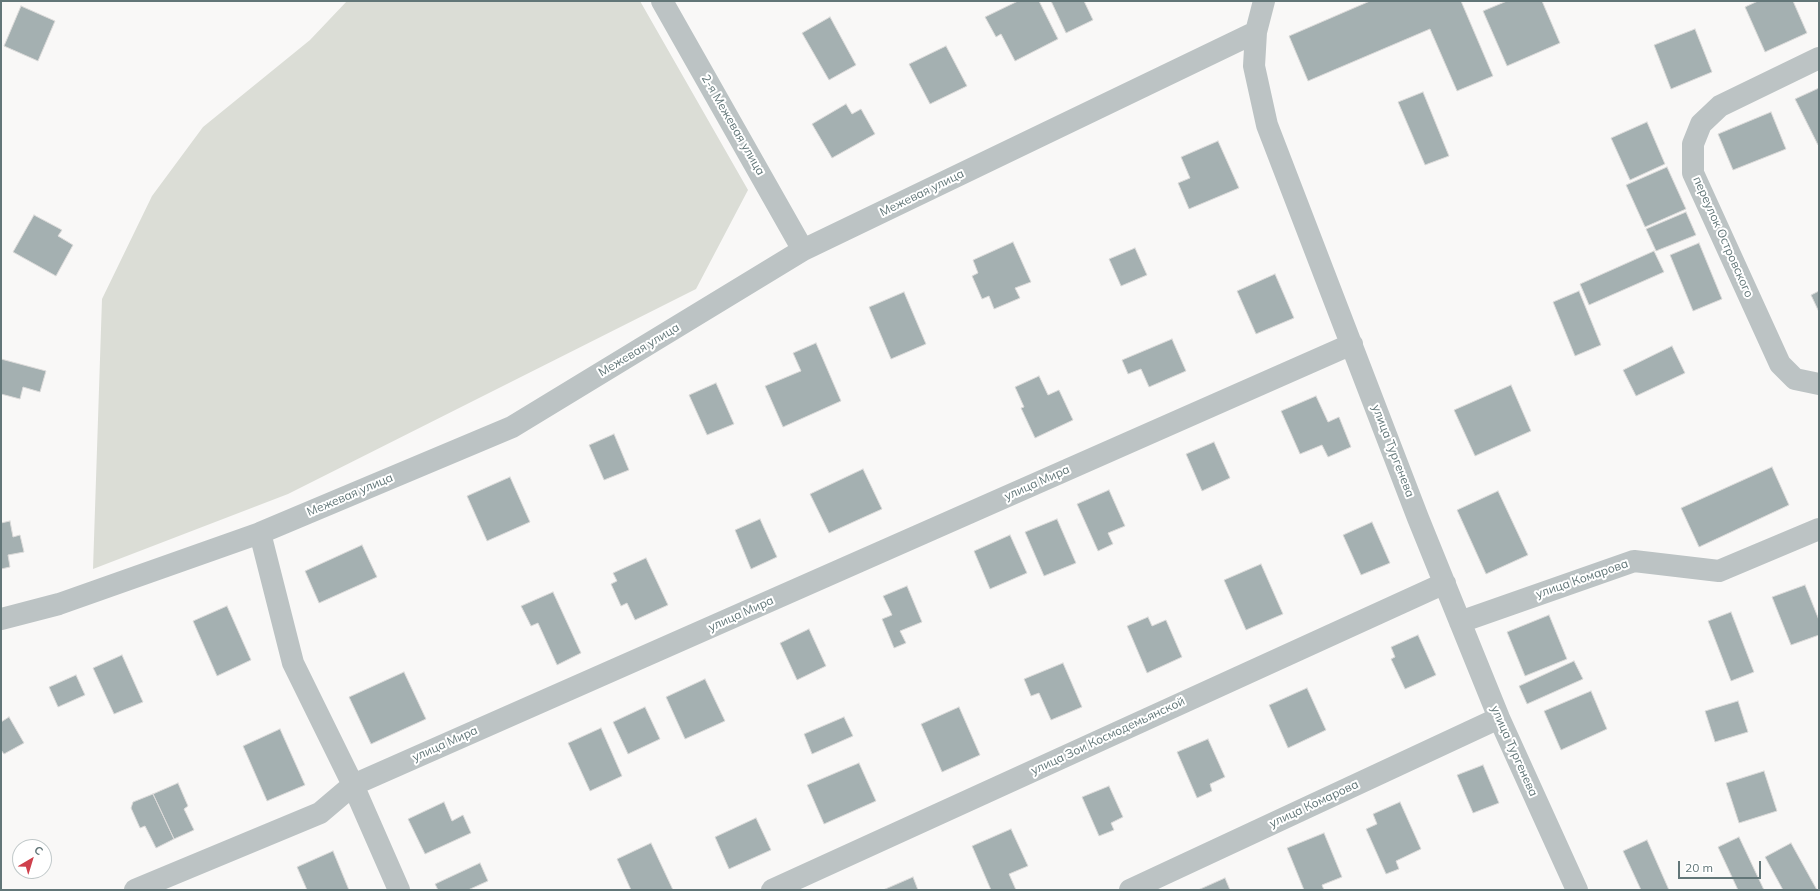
<!DOCTYPE html>
<html>
<head>
<meta charset="utf-8">
<style>
  body { margin:0 }
  #map { position:relative; width:1820px; height:891px; overflow:hidden; background:#f9f8f7; font-family:Mulish,sans-serif }
  canvas { display:block }
  .frame { position:absolute; inset:0; border:2px solid #627678; pointer-events:none }
  .north { position:absolute; left:12px; top:839px; width:40px; height:40px; box-sizing:border-box; background:#fff; border:1px solid #c0c8c9; border-radius:50%; rotate:38deg; font-size:11px; font-weight:700; line-height:16px; text-align:center; color:#627678 }
  .north::after { content:''; display:block; margin:auto; width:14px; height:18px; background:#cf404c; clip-path:polygon(50% 0,100% 100%,50% 72%,0 100%) }
  .scale { position:absolute; left:1678px; top:861px; width:83px; height:18px; box-sizing:border-box; border:2px solid #627678; border-top:0; padding-left:5px; font-size:12px; line-height:14px; white-space:nowrap; color:#627678; -webkit-text-stroke:3px #fff; paint-order:stroke }
</style>
</head>
<body>
<div id="map">
<canvas width="1820" height="891"></canvas>
<div class="frame"></div>
<div class="north">С</div>
<div class="scale">20 m</div>
</div>
<script>
const context = document.querySelector('canvas').getContext('2d');
context.lineJoin = 'round';
function paint(path, color) { context.fillStyle = color; context.fill(path, 'evenodd'); }
const toPath = rows => new Path2D(rows.map(r => 'M' + r).join(''));
function stroke(path, color, width, dash) { context.strokeStyle = color; context.lineWidth = width; context.lineCap = dash ? 'butt' : 'round'; context.setLineDash(dash || []); context.stroke(path); }
function write(font, color, halo, rows, align = 'center') {
  context.font = font + ' Mulish,sans-serif'; context.lineWidth = 4; context.setLineDash([]); context.textBaseline = 'middle'; context.strokeStyle = halo; context.fillStyle = color; for (const [text, x, y, turn = 0] of rows) {
    context.save(); context.translate(x, y); context.rotate((+turn || 0) * Math.PI / 180); context.textAlign = isNaN(turn) ? turn : align; if (halo) context.strokeText(text, 0, 0); context.fillText(text, 0, 0); context.restore();
  }
}
paint(toPath([
  [347,1,640,1,748,190,696,289,288,494,93,569,102,299,152,196,203,127,310,40]
]), '#dbddd6');
const building = toPath([
  [1018,1,1039,1,1058,39,1015,61,1001,34,996,37,985,17,1018,1],
  [1051,1,1084,1,1093,20,1066,33,1051,1],
  [1370,1,1461,1,1493,76,1457,91,1430,29,1308,81,1289,36,1370,1],
  [1507,1,1542,1,1560,43,1507,66,1483,11,1507,1],
  [1758,1,1793,1,1807,33,1765,52,1745,7,1758,1],
  [21,6,55,21,38,61,4,46,21,6],
  [830,17,856,65,829,80,802,33,830,17],
  [1695,29,1712,72,1671,89,1654,45,1695,29],
  [946,46,967,86,930,104,909,64,946,46],
  [1819,88,1819,145,1818,145,1795,99,1819,88],
  [1423,92,1449,156,1425,165,1398,102,1423,92],
  [846,104,852,114,861,109,875,134,832,158,812,124,846,104],
  [1771,112,1786,149,1733,170,1718,134,1771,112],
  [1647,122,1665,164,1630,180,1611,138,1647,122],
  [1218,141,1239,188,1189,209,1178,183,1190,178,1181,157,1218,141],
  [1667,167,1686,209,1645,227,1626,185,1667,167],
  [1686,212,1696,235,1656,251,1646,229,1686,212],
  [34,215,62,230,58,236,73,245,56,276,13,252,34,215],
  [1013,242,1031,282,1015,288,1020,298,994,309,989,296,982,299,972,276,978,273,973,260,1013,242],
  [1699,243,1722,299,1693,311,1670,255,1699,243],
  [1135,248,1147,275,1121,286,1109,259,1135,248],
  [1654,251,1664,272,1589,305,1580,284,1654,251],
  [1275,274,1294,318,1256,334,1237,291,1275,274],
  [1579,291,1601,345,1575,356,1553,302,1579,291],
  [1819,291,1819,312,1811,295,1819,291],
  [904,292,926,344,891,359,869,307,904,292],
  [1172,339,1186,371,1149,387,1141,369,1128,374,1122,360,1172,339],
  [816,343,841,401,783,427,765,386,801,371,793,353,816,343],
  [1672,346,1685,373,1636,396,1623,370,1672,346],
  [1,359,46,371,40,392,23,387,20,399,1,394,1,359],
  [1039,376,1048,395,1059,390,1073,420,1035,438,1021,408,1024,407,1015,387,1039,376],
  [716,383,734,424,707,435,689,395,716,383],
  [1511,385,1531,431,1475,456,1454,410,1511,385],
  [1316,396,1328,422,1339,417,1351,447,1328,457,1322,445,1300,454,1281,411,1316,396],
  [614,434,629,470,604,480,589,445,614,434],
  [1214,442,1230,478,1202,491,1186,454,1214,442],
  [1772,467,1789,505,1699,547,1681,508,1772,467],
  [863,469,882,509,829,533,810,494,863,469],
  [510,477,530,522,487,541,467,496,510,477],
  [1109,490,1125,526,1108,533,1113,544,1098,551,1077,504,1109,490],
  [1498,491,1528,555,1486,574,1457,510,1498,491],
  [760,519,777,557,751,569,735,530,760,519],
  [1057,519,1076,563,1044,576,1025,532,1057,519],
  [10,521,13,537,20,535,24,552,8,555,10,567,1,569,1,523,10,521],
  [1372,522,1390,563,1361,575,1343,535,1372,522],
  [1010,535,1027,573,990,589,974,551,1010,535],
  [362,545,377,577,319,603,305,571,362,545],
  [646,558,668,605,635,620,627,603,621,606,611,584,617,581,613,573,646,558],
  [1261,564,1283,614,1246,630,1224,580,1261,564],
  [1805,585,1819,620,1819,635,1791,645,1772,597,1805,585],
  [907,586,922,622,900,631,906,643,894,648,882,619,892,615,883,596,907,586],
  [553,592,581,653,557,665,538,623,531,626,521,606,553,592],
  [227,606,251,660,217,676,193,621,227,606],
  [1731,612,1754,672,1731,681,1708,621,1731,612],
  [1549,615,1567,659,1525,676,1507,632,1549,615],
  [1148,617,1152,626,1166,620,1182,657,1147,673,1127,626,1148,617],
  [809,629,826,666,797,680,780,643,809,629],
  [1418,635,1436,675,1405,689,1391,659,1395,657,1391,647,1418,635],
  [122,655,143,702,114,714,93,668,122,655],
  [1574,661,1583,679,1527,704,1519,686,1574,661],
  [1063,663,1082,707,1051,720,1039,693,1031,696,1024,679,1063,663],
  [404,672,426,719,371,744,349,697,404,672],
  [76,675,85,695,58,707,49,687,76,675],
  [705,679,725,721,685,739,666,697,705,679],
  [1307,688,1326,730,1288,748,1269,705,1307,688],
  [1591,691,1607,729,1561,750,1544,711,1591,691],
  [1738,701,1748,732,1715,742,1705,711,1738,701],
  [645,707,660,739,628,754,613,722,645,707],
  [959,707,980,755,942,772,921,724,959,707],
  [9,717,24,743,4,754,1,750,1,722,9,717],
  [844,717,853,736,812,754,804,734,844,717],
  [601,728,622,776,590,791,568,743,601,728],
  [280,729,305,785,267,801,243,746,280,729],
  [1208,739,1225,777,1210,784,1212,791,1197,798,1177,752,1208,739],
  [859,763,876,801,824,824,807,785,859,763],
  [1483,765,1499,803,1473,813,1457,775,1483,765],
  [1764,771,1777,811,1739,823,1726,783,1764,771],
  [178,783,188,806,184,809,194,830,174,839,153,794,178,783],
  [1109,786,1123,817,1111,823,1114,830,1099,836,1082,797,1109,786],
  [153,794,174,839,156,848,145,826,140,828,131,808,133,802,153,794],
  [444,802,452,821,463,815,471,833,425,854,408,819,444,802],
  [1400,802,1421,849,1396,861,1399,869,1386,874,1366,829,1377,824,1373,814,1400,802],
  [756,818,771,850,729,869,715,837,756,818],
  [1011,829,1028,866,1009,874,1016,890,991,890,972,846,1011,829],
  [1324,833,1342,877,1322,885,1324,890,1304,890,1287,848,1324,833],
  [1739,837,1764,890,1738,890,1718,847,1739,837],
  [1647,840,1669,890,1641,890,1623,851,1647,840],
  [651,843,673,890,631,890,617,859,651,843],
  [1791,843,1817,890,1783,890,1765,857,1791,843],
  [333,851,349,890,307,890,297,867,333,851],
  [480,863,488,881,468,890,438,890,435,884,480,863],
  [913,877,918,890,883,890,913,877],
  [1225,878,1230,890,1198,890,1225,878]
]);
paint(building, '#a4b0b1');
stroke(building, '#dbdad9', 1);
stroke(toPath([
  [662,1,803,250],
  [1264,1,1256,32,1254,66,1267,125,1418,518,1499,718,1577,890],
  [1819,58,1720,106,1701,124,1693,144,1693,173,1780,364,1795,379,1819,384],
  [260,533,293,663,353,785,399,890],
  [1,619,59,604,260,533,512,427,803,250,1256,32],
  [1460,622,1634,561,1719,571,1819,529],
  [135,890,320,813,353,785,1352,344],
  [772,890,1445,583],
  [1130,890,1499,718]
]), '#bcc3c4', 22);
write('12px', '#627678', '#fff', [
  ["2-я Межевая улица",733,125,60],
  ["Межевая улица",922,193,-26],
  ["переулок Островского",1723,237,66],
  ["Межевая улица",639,350,-31],
  ["улица Тургенева",1393,451,69],
  ["улица Мира",1037,483,-24],
  ["Межевая улица",350,495,-23],
  ["улица Комарова",1582,579,-19],
  ["улица Мира",741,614,-24],
  ["улица Зои Космодемьянской",1108,736,-25],
  ["улица Мира",445,744,-24],
  ["улица Тургенева",1514,751,66],
  ["улица Комарова",1314,804,-25]
]);
</script>
</body>
</html>
